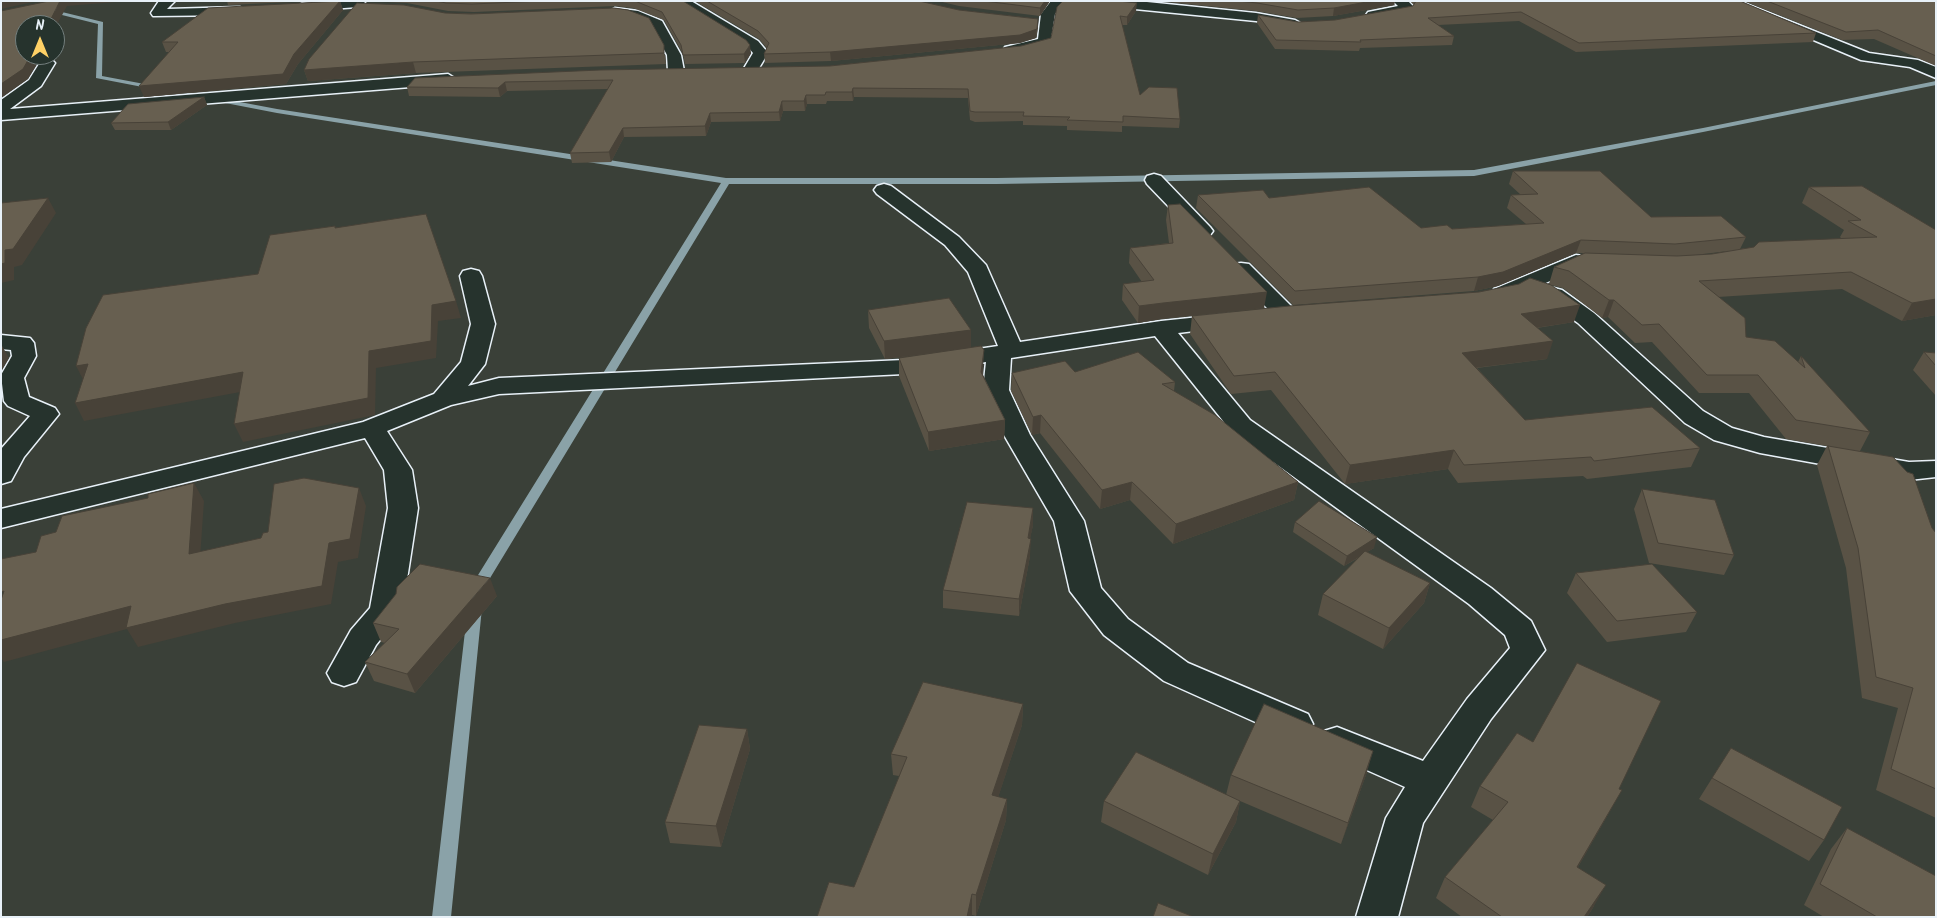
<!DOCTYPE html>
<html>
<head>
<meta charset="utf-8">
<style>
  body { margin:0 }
  #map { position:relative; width:1937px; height:918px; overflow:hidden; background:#3a4038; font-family:Kalam,sans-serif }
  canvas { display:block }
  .frame { position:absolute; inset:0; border:2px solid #e8f1f8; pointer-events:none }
  .north { position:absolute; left:15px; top:15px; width:50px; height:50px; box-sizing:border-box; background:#26332d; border:1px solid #747f7e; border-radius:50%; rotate:0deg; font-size:14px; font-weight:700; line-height:20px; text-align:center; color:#e8f1f8 }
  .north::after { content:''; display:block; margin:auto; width:18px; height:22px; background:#ffd166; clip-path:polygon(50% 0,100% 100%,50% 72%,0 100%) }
</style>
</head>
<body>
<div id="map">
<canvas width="1937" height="918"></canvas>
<div class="frame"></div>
<div class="north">N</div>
</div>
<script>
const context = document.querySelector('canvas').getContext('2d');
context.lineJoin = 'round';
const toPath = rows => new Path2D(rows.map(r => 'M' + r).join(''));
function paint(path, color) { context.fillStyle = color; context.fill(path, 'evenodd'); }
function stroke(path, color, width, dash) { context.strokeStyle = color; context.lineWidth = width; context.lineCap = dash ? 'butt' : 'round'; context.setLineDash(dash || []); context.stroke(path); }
paint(toPath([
  [44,1,51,1,62,12,103,22,102,76,277,109,726,178,997,178,1474,170,1703,128,1936,81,1936,85,1703,132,1474,176,997,184,729,184,484,588,451,917,432,917,470,588,721,183,277,113,96,78,98,24,58,14,44,1]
]), '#8aa2a8');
const street = toPath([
  [159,1,175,1,167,9,240,7,247,11,240,15,153,16,151,13,159,1],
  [327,1,363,1,365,3,358,7,303,11,296,7,303,3,327,1],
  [675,1,691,1,758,41,768,53,756,73,746,73,743,70,753,53,748,47,675,1],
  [1051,1,1068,1,1061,6,1055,14,1050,45,1010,54,1005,53,1003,50,1005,47,1038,39,1041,14,1051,1],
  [1088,1,1137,1,1256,13,1295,20,1302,24,1295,28,1256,21,1094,5,1088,1],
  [1393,1,1408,1,1414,7,1411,12,1373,19,1366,15,1368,12,1398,6,1393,1],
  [1721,1,1739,1,1869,53,1918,60,1936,67,1936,78,1910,67,1861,60,1721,1],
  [615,8,638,11,662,21,681,55,684,71,681,74,671,74,668,71,667,55,652,27,630,18,610,15,608,12,615,8],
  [32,55,47,55,55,63,41,86,10,109,448,74,456,79,448,84,1,120,1,100,29,80,39,64,32,55],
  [1154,174,1161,176,1210,227,1213,231,1210,235,1203,237,1196,235,1147,184,1145,180,1147,176,1154,174],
  [884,184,891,186,959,237,986,265,1020,342,1161,321,1228,314,1236,316,1240,321,1236,326,1178,333,1250,420,1491,588,1531,621,1545,650,1491,719,1423,823,1398,917,1356,917,1386,818,1405,787,1324,751,1319,741,1324,731,1337,727,1423,761,1467,699,1510,648,1505,635,1469,604,1232,432,1155,336,1011,358,1009,390,1030,435,1084,521,1101,588,1128,619,1188,663,1308,714,1313,724,1308,734,1295,738,1282,734,1164,681,1104,635,1070,591,1054,521,1004,435,983,390,986,362,904,374,499,394,451,405,387,431,412,470,418,508,402,612,376,645,356,682,344,686,332,682,327,673,351,630,370,608,388,508,384,470,365,438,1,528,1,509,363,422,434,394,461,362,471,324,460,276,463,271,471,269,479,271,482,276,495,324,485,364,468,386,499,378,904,360,998,346,968,272,945,245,877,194,874,190,877,186,884,184],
  [1576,255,1597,258,1600,263,1597,268,1589,269,1579,268,1510,299,1502,301,1494,299,1491,294,1494,289,1576,255],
  [1241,263,1249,264,1294,309,1297,314,1294,319,1286,321,1278,319,1233,274,1230,269,1233,264,1241,263],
  [1546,286,1562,290,1594,313,1703,411,1732,428,1764,437,1909,462,1936,461,1936,477,1909,480,1760,453,1714,440,1685,423,1578,323,1546,300,1538,298,1535,293,1538,288,1546,286],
  [1,335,30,338,34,343,36,356,24,378,29,397,55,408,59,414,24,457,11,481,1,484,1,449,30,416,8,406,4,401,1,375,12,356,11,350,1,349,1,335]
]);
stroke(street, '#e8f1f8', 3);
paint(street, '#26332d');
paint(toPath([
  [227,1,313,1,228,5],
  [340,1,343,10,298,64,286,84,144,97,169,52,166,52,162,42],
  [368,1,683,1,751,53,745,63,685,64,683,54,664,20,633,8,616,6,474,12,448,11,407,3],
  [695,1,919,1,959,10,1038,19,1038,28,1036,38,1020,43,831,61,765,63,764,54,767,48,759,39],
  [938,1,1050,1,1040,16,959,6],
  [1158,1,1395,1,1394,5,1333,16,1297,18,1256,11],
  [1410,1,1740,1,1816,33,1813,42,1576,52,1519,21,1438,25,1454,36,1452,45,1360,48,1359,51,1275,49,1257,23,1258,15,1298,22,1335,20,1413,6,1414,5],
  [1744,1,1936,1,1936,66,1874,39,1842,40],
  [1136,11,1127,25,1122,25,1140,95,1180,119,1179,128,1122,126,1122,132,1067,130,1067,126,1023,125,1023,121,975,122,970,120,968,98,854,97,853,101,827,101,826,104,807,104,805,111,783,111,780,121,711,122,706,136,624,137,611,162,572,163,570,153,608,89,507,91,500,97,409,96,407,87,830,66,1021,46,1051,38],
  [445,13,649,18,665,56,666,64,416,73,308,81,304,70],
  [204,97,207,105,171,130,115,130,111,123],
  [1513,171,1651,217,1746,237,1740,249,1842,239,1840,237,1844,230,1802,203,1809,187,1936,230,1936,315,1902,321,1842,289,1718,297,1746,337,1798,362,1801,356,1870,432,1860,451,1932,528,1936,533,1936,818,1876,790,1898,708,1862,698,1846,568,1817,465,1827,446,1786,439,1749,393,1699,393,1652,342,1635,343,1608,317,1602,318,1563,288,1551,285,1574,322,1537,328,1547,359,1477,368,1525,420,1700,448,1691,467,1587,479,1583,476,1458,483,1448,469,1345,484,1271,390,1231,394,1190,334,1192,316,1479,292,1549,284,1554,267,1584,253,1576,253,1498,286,1474,291,1293,305,1196,208,1198,195,1269,198,1421,228,1452,229,1526,224,1507,208,1511,195,1521,195,1509,184],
  [1728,251,1712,254,1687,256],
  [1168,205,1264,308,1161,319,1138,323,1122,300,1123,284,1142,282,1129,263,1130,248,1169,243,1166,220],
  [868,310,971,348,983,368,983,375,1005,420,1004,439,929,451,899,376,899,358,942,352,885,359,869,328],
  [1924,352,1936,353,1936,396,1913,370],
  [1075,372,1175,382,1174,391,1298,482,1294,500,1173,544,1130,500,1100,509,1040,433,1032,435,1011,391,1012,373],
  [1642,489,1734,555,1724,575,1649,563,1634,509],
  [1033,508,1033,525,1030,538,1030,556,1019,616,943,608,943,590],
  [1295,522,1374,548,1367,552,1430,583,1424,603,1383,649,1318,615,1323,594,1360,557,1344,566,1293,532],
  [1576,573,1697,612,1686,632,1607,642,1567,593],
  [497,596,415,693,374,681,365,662,385,643,381,642,373,623],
  [1023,704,1022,725,998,797,1007,799,1006,820,976,916,972,915,899,776,893,775,891,754],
  [747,729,750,749,721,847,670,843,665,822],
  [1731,748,1824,840,1809,861,1699,799],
  [1367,772,1341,844,1240,801,1236,822,1208,875,1101,822,1104,801,1226,795,1231,775],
  [1480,786,1619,789,1610,811,1578,867,1594,906,1587,917,1462,917,1436,898,1445,877,1493,820,1471,807],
  [1847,828,1936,917,1824,917,1804,905,1831,849]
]), '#595245');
paint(toPath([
  [1,1,38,1,1,9],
  [60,1,115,1,116,2,67,6,55,28,55,25,48,25],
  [340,1,343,10,298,64,286,84,144,97,139,86,294,54],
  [1045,1,1050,1,1040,16,1040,8],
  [1372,1,1395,1,1394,5,1333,16,1334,8],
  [1137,3,1136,11,1127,25,1127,17],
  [1038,19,1036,38,1020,43,831,61,830,52],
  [750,45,751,53,745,63,744,54],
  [31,55,32,55,37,64,28,79,1,98,1,84],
  [413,62,416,73,308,81,304,70],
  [505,82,507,91,500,97,498,88],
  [853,88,854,97,853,101,852,92],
  [806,95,807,104,805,111,804,101],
  [204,97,207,105,171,130,168,122],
  [782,101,783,111,780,121,779,112],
  [710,113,711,122,706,136,705,126],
  [623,128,624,137,611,162,609,152],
  [48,198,56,213,22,265,14,267,14,280,1,283,1,264,5,250],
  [1581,240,1576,253,1498,286,1474,291,1478,277],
  [1267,292,1264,308,1161,319,1138,323,1139,306,1163,303],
  [1936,299,1936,315,1902,321,1912,303],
  [1609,300,1614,300,1608,317,1602,318],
  [456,301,461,318,438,321,436,358,376,368,375,415,243,442,234,424,432,305],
  [1580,305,1574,322,1515,331,1521,314],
  [971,330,971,348,885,359,884,341],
  [1553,341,1547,359,1457,370,1462,353],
  [1,344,9,358,1,371],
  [984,350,983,368,981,391,981,372],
  [88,364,85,383,76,366],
  [243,372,251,390,84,421,75,403],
  [1041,415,1040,433,1032,435,1033,417],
  [1005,420,1004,439,929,451,928,432],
  [1454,450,1448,469,1345,484,1350,465],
  [1132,482,1130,500,1100,509,1102,490],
  [1298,482,1294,500,1173,544,1176,524],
  [194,483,204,501,199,573,189,554],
  [359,488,366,506,358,558,338,562,331,604,235,623,138,647,127,629,4,662,1,658,1,640,329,543],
  [1033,508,1033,525,1027,555,1028,538],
  [1377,537,1374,548,1344,566,1347,556],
  [1031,539,1030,556,1019,616,1019,599],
  [490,578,497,596,415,693,407,674],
  [1430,583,1424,603,1383,649,1389,628],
  [1023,704,1022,725,992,816,992,795],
  [747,729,750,749,721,847,716,826],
  [1373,751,1367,772,1341,844,1348,823],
  [1622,790,1566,888,1577,867],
  [1007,799,1006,820,976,916,976,895],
  [1240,801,1236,822,1208,875,1213,854],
  [1606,885,1594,906,1587,917,1584,917],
  [972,894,972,917,967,917]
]), '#484238');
const building = toPath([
  [49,1,60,1,48,25,25,25,25,55,31,55,23,69,1,84,1,11,49,1],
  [340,1,294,54,283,74,139,86,178,42,162,42,208,8,340,1],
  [436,1,541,1,472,4,446,3,436,1],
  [635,1,683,1,746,40,750,45,744,54,683,55,681,45,662,12,635,1],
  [707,1,919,1,959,10,1038,19,1037,29,1020,35,830,52,764,54,769,43,758,31,707,1],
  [984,1,1045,1,1040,8,984,1],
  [1063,1,1118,1,1137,3,1127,17,1120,16,1140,95,1149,87,1177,88,1180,119,1123,116,1123,122,1067,120,1070,117,1023,116,1024,112,975,112,970,111,968,89,853,88,852,92,826,92,825,95,806,95,804,101,782,101,779,112,710,113,705,126,623,128,609,152,570,153,613,80,505,82,498,88,407,87,415,78,600,70,830,66,1021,46,1051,38,1057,7,1063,1],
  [1238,1,1372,1,1334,8,1298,10,1257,3,1238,1],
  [1416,1,1740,1,1816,33,1579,43,1521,12,1428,18,1454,36,1360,40,1361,42,1276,40,1258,15,1298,22,1335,20,1413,6,1416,1],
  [1767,1,1936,1,1936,56,1878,30,1846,32,1767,1],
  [357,3,404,5,445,13,471,14,614,8,628,10,649,18,664,45,664,53,413,62,304,70,309,59,357,3],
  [204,97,168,122,111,123,128,104,204,97],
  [1513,171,1600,171,1651,217,1721,216,1746,237,1675,244,1581,240,1503,272,1478,277,1295,291,1198,195,1263,190,1269,198,1369,187,1421,228,1447,225,1452,229,1544,223,1511,195,1538,194,1513,171],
  [1862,186,1936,230,1936,299,1912,303,1851,272,1699,281,1745,318,1746,337,1775,341,1805,368,1801,356,1870,432,1796,420,1758,375,1707,375,1659,324,1642,325,1614,300,1609,300,1569,271,1554,267,1585,253,1677,256,1712,254,1754,247,1759,242,1877,237,1848,221,1861,220,1809,187,1862,186],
  [48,198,13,249,5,250,5,263,1,264,1,203,48,198],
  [1180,204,1267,292,1163,303,1139,306,1123,284,1154,280,1130,248,1173,243,1168,205,1180,204],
  [426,214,456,301,432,305,431,341,369,351,368,398,234,424,243,372,75,403,88,364,76,366,86,328,103,295,258,274,270,235,335,226,335,228,426,214],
  [1530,278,1551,285,1580,305,1521,314,1553,341,1462,353,1525,420,1652,407,1700,448,1594,461,1591,457,1464,465,1454,450,1350,465,1275,372,1234,376,1192,316,1289,306,1479,292,1519,284,1530,278],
  [949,298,971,330,884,341,868,310,949,298],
  [981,346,984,350,981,372,1005,420,928,432,899,358,981,346],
  [1138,352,1175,382,1162,384,1215,415,1298,482,1176,524,1132,482,1102,490,1041,415,1033,417,1012,373,1065,361,1075,372,1138,352],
  [1924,352,1936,353,1936,366,1924,352],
  [1828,446,1893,457,1907,472,1913,474,1932,528,1936,533,1936,789,1891,769,1913,688,1876,677,1858,548,1828,446],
  [304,478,359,488,350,539,329,543,322,586,225,604,126,628,131,606,1,640,1,600,4,591,1,592,1,559,36,552,41,536,56,532,62,516,148,498,148,494,194,483,189,554,261,538,263,533,268,532,274,484,304,478],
  [1642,489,1715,500,1734,555,1658,543,1642,489],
  [1319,501,1377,537,1347,556,1295,522,1319,501],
  [967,502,1033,508,1028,538,1031,539,1019,599,943,590,967,502],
  [1365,551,1430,583,1389,628,1323,594,1365,551],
  [420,564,490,578,407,674,365,662,399,629,373,623,396,594,397,587,420,564],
  [1652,564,1697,612,1617,621,1576,573,1652,564],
  [1577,663,1661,701,1619,789,1622,790,1577,867,1606,885,1584,917,1502,917,1445,877,1508,802,1480,786,1517,733,1533,742,1577,663],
  [923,682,1023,704,992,795,1007,799,976,895,972,894,967,917,817,917,829,882,854,887,907,757,891,754,923,682],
  [1264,704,1373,751,1348,823,1231,775,1264,704],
  [699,725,747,729,716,826,665,822,699,725],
  [1731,748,1842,807,1824,840,1712,778,1731,748],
  [1136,752,1240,801,1213,854,1104,801,1136,752],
  [1847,828,1936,876,1936,917,1877,917,1820,884,1847,828],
  [1158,903,1194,917,1153,917,1158,903]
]);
paint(building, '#675f50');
stroke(building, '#484238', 1);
</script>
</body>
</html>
